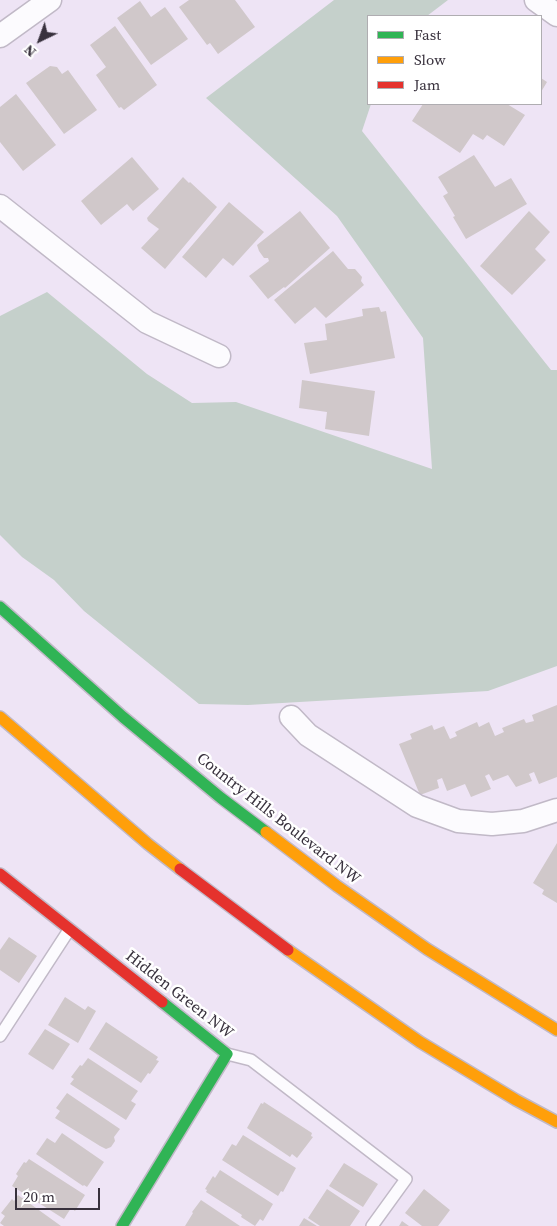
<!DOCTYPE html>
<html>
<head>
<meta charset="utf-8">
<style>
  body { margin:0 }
  #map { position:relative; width:557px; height:1226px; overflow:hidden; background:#eee4f5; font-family:"Source Serif 4",serif }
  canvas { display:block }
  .legend { position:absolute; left:367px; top:15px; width:175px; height:90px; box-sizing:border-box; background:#fff; border:1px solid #afadb1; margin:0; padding:6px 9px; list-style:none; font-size:15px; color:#38313d }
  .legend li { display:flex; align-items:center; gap:10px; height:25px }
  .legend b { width:25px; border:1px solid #afadb1 }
  .north { position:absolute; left:15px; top:15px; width:50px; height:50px; -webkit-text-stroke:4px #fff; paint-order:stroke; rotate:222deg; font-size:14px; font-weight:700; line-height:20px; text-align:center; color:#38313d }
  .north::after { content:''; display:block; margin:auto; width:18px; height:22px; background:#38313d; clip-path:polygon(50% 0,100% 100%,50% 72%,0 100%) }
  .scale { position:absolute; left:15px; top:1188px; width:85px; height:22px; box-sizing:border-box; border:2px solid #38313d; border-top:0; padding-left:6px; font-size:15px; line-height:18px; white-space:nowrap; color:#38313d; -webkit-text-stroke:4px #fff; paint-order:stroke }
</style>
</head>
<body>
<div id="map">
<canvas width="557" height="1226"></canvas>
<ul class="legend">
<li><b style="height:6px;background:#30b455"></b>Fast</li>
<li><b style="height:6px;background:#ff9f0a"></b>Slow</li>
<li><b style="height:6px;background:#e5322d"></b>Jam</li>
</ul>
<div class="north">N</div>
<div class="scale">20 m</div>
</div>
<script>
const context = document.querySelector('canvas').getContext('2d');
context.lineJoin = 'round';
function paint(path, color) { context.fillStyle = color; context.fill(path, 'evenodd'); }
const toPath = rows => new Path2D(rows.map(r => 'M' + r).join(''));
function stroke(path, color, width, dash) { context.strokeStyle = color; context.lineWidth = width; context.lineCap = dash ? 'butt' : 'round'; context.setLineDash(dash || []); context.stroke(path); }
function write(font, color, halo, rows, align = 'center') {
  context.font = font + ' "Source Serif 4",serif'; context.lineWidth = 5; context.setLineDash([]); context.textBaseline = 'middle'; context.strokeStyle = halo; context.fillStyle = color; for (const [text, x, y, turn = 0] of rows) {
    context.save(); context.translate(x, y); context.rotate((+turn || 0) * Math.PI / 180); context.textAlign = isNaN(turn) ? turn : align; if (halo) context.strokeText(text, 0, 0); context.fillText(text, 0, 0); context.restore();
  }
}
paint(toPath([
  [334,0,448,0,427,16,368,16,368,104,371,104,362,131,551,370,557,370,557,666,488,691,248,705,199,704,84,611,54,580,22,557,0,535,0,316,47,292,147,374,192,403,236,402,432,469,423,338,337,216,206,98]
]), '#c5d0cb');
paint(toPath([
  [189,0,235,0,255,27,218,54,210,43,207,45,179,7],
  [140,1,151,17,165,7,188,39,151,65,117,18],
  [115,26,157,85,124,110,121,107,119,108,96,75,106,67,90,45],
  [50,66,57,67,62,74,68,70,97,110,64,134,26,83],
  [541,78,547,82,541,92],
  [16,94,56,145,23,171,0,142,0,107],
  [423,104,507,104,525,115,504,146,487,135,483,140,473,134,460,153,412,121],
  [474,155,495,187,511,178,527,204,466,239,453,217,455,216,443,196,448,193,438,177],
  [132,157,159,189,133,211,127,204,101,225,81,201],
  [183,177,189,183,190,182,217,207,165,269,141,248,159,229,148,221,147,218],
  [229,202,264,232,233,266,223,258,206,278,182,257],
  [300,211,330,248,285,288,284,287,268,299,249,276,269,261,268,258,264,258,259,251,257,245],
  [529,211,550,232,535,249,546,260,512,295,480,266],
  [333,251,348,269,355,269,362,277,361,281,364,285,326,318,315,307,295,324,274,300],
  [379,307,381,312,386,311,395,358,310,374,304,343,327,340,325,324,363,316,362,309],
  [302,380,375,391,369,436,325,429,327,412,299,408],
  [557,705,557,777,539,784,534,772,529,774,532,781,516,787,508,775,493,781,489,774,485,776,491,789,471,797,465,784,447,791,442,778,437,780,439,788,420,795,399,744,412,739,410,734,432,725,434,730,444,726,450,739,457,736,455,732,477,722,479,727,489,722,495,736,504,732,502,728,524,719,526,723,534,721,532,715],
  [557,843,557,903,542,894,544,890,533,883],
  [9,937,37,956,19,983,0,970,0,950],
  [65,997,85,1010,88,1006,96,1011,78,1043,48,1025],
  [106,1022,158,1057,156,1060,159,1061,150,1074,148,1073,141,1083,89,1049],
  [45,1029,70,1044,53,1070,28,1054],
  [88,1058,138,1091,131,1101,136,1104,126,1120,70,1084,74,1079,71,1077,80,1065,82,1066],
  [67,1093,120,1129,114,1137,115,1141,111,1147,106,1149,100,1146,55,1118,60,1111,56,1108],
  [264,1102,312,1133,311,1136,313,1137,297,1158,292,1154,290,1157,247,1128,261,1103,263,1104],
  [62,1133,104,1162,87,1187,84,1185,83,1186,36,1154,47,1138,55,1143],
  [243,1135,296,1168,283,1192,281,1191,278,1196,222,1160,232,1144,236,1146],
  [29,1159,85,1195,75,1211,71,1208,64,1219,12,1186,18,1176,16,1174,24,1162,26,1163],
  [344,1163,378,1184,363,1207,329,1186],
  [220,1170,273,1204,263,1221,260,1219,255,1226,241,1217,242,1215,206,1192,207,1190,205,1189,213,1176,215,1178],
  [327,1189,360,1211,350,1226,320,1226,308,1218],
  [424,1189,450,1210,438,1226,422,1226,405,1213],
  [18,1195,61,1226,4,1226,0,1223,5,1216,1,1213,12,1199,14,1201],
  [201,1200,240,1226,185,1226,193,1213,192,1212],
  [304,1218,317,1226,299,1226],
  [402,1221,409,1226,399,1226]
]), '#d0c8ca');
const lane = toPath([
  [0,1036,69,930],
  [227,1054,251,1060,406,1179,372,1226]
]);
const street = toPath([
  [536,0,557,15],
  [0,36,50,0],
  [0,206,147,322,219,356],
  [291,717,308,735,417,806,458,821,492,824,523,821,557,810]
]);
const fast = toPath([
  [0,607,123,717,221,798,266,832],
  [122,1226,227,1054,162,1002]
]);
const slow = toPath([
  [0,717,148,844,180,869],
  [266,832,337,886,427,949,557,1030],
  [288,950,420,1042,516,1100,557,1122]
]);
const jam = toPath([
  [180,869,288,950],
  [0,874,162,1002]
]);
stroke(lane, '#c1b9c7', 14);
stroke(street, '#c1b9c7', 25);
stroke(fast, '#c1b9c7', 14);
stroke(slow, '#c1b9c7', 14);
stroke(jam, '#c1b9c7', 14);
stroke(lane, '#fcfbfe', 11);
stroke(street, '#fcfbfe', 22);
stroke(fast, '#30b455', 11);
stroke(slow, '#ff9f0a', 11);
stroke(jam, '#e5322d', 11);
write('16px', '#38313d', '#fff', [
  ["Country Hills Boulevard NW",278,819,38],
  ["Hidden Green NW",179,995,38]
]);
</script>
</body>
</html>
